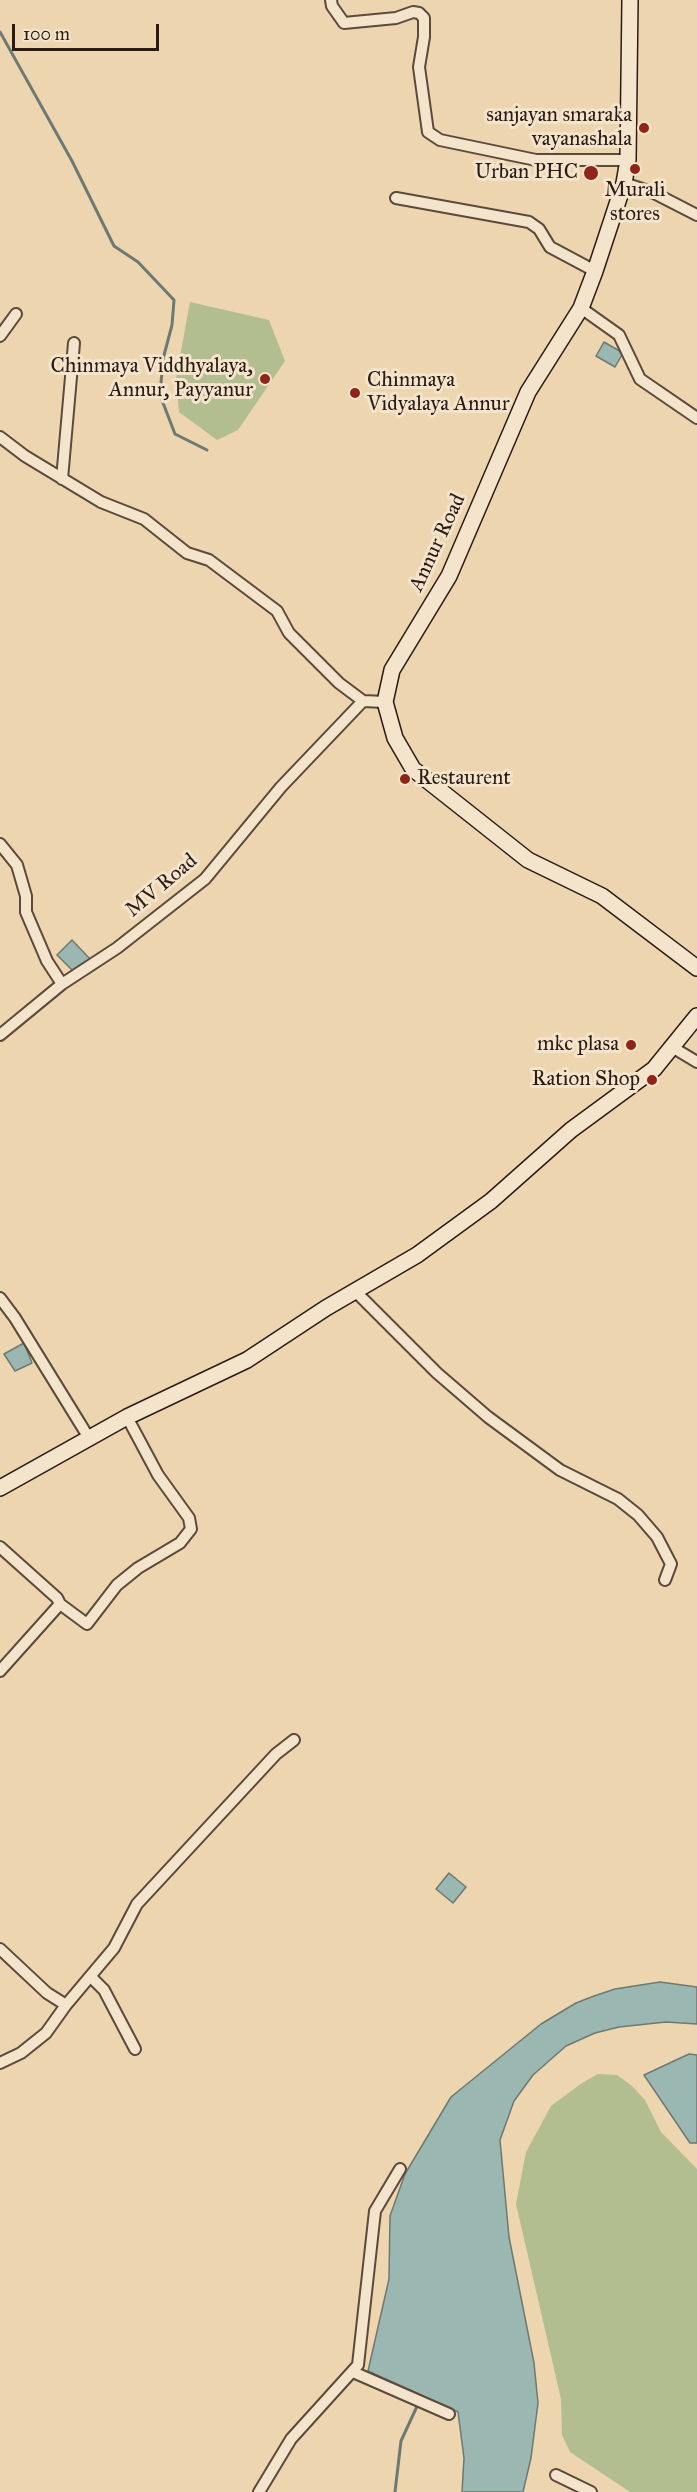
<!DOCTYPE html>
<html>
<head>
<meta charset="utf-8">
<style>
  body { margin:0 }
  #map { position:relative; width:697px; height:2492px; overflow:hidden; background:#edd5af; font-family:"IM FELL Great Primer",serif }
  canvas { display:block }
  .scale { position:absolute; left:12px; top:24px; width:147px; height:27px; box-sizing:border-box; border:3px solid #2a1b16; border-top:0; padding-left:8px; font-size:18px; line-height:21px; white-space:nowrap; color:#2a1b16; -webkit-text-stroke:4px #f3e4cb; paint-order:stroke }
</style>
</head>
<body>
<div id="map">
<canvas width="697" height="2492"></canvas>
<div class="scale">100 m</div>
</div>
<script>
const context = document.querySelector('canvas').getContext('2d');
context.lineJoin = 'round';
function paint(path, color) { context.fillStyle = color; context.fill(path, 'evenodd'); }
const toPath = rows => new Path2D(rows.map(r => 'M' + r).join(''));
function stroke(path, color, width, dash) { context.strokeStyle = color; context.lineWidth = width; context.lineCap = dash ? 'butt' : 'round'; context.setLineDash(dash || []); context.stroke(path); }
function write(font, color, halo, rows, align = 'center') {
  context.font = font + ' "IM FELL Great Primer",serif'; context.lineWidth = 6; context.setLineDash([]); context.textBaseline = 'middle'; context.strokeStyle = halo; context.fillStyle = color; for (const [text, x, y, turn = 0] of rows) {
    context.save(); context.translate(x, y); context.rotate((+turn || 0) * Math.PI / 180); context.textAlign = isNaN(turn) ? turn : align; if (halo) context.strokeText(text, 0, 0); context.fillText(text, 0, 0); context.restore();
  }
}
paint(toPath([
  [190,302,269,320,285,361,238,430,217,440,179,412,176,378],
  [598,2074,617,2075,632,2086,645,2100,661,2132,697,2169,697,2492,630,2492,570,2452,562,2435,561,2399,516,2204,526,2152,551,2106,582,2083]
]), '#b2be90');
const water = toPath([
  [604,342,623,353,615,367,596,356,604,342],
  [72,940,91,960,77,975,57,955,72,940],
  [24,1343,32,1363,15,1371,4,1354,24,1343],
  [449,1873,466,1887,453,1903,436,1889,449,1873],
  [660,1982,697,1987,697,2024,666,2022,619,2027,595,2033,566,2046,533,2075,514,2101,500,2140,509,2237,534,2363,538,2403,531,2458,523,2492,462,2492,464,2458,458,2412,368,2371,389,2279,390,2216,405,2174,451,2097,541,2024,576,2003,594,1996,615,1989,660,1982],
  [689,2054,697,2055,697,2143,690,2143,644,2075,689,2054]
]);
paint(water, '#9ab8b1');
stroke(water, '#6d7973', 1.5);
stroke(toPath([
  [0,32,72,161,114,246,138,262,174,300,172,325,163,359,160,395,175,434,207,450],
  [395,2492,401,2441,419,2402]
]), '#6d7973', 3);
const street = toPath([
  [331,0,332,6,344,23,396,18,413,12,419,13,424,18,424,37,419,67,428,132,440,140,536,160,628,160],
  [624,183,654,193,697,215],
  [396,198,529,222,539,229,550,247,595,271],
  [581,308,619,335,640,379,697,418],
  [0,336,16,314],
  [0,437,25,456,101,502,144,519,187,553,209,560,277,611,289,633,339,683,363,701],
  [62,479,74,343],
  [0,844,17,865,26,896,26,912,47,961,62,984,117,948,205,879,281,787,363,701,385,702],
  [0,1035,62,984],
  [672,1047,697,1062],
  [355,1291,437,1373,488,1417,560,1470,618,1499,638,1515,657,1537,671,1564,665,1580],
  [0,1298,15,1318,89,1438],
  [0,1547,57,1598,60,1604,0,1671],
  [60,1604,87,1624,117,1585,138,1568,180,1543,191,1529,189,1518,158,1475,127,1417],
  [0,1949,47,1993,66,2005,114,1948,137,1904,276,1754,294,1740],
  [91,1977,104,1990,135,2049],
  [0,2063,21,2053,46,2033,66,2005],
  [353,2372,449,2414],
  [556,2475,591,2492],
  [259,2492,291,2439,358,2365,375,2211,400,2169]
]);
const secondary = toPath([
  [630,0,628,160,624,183,595,271,581,308,528,392,449,576,392,670,385,702,395,738,413,769,528,860,602,896,697,968],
  [0,1488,127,1417,247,1360,326,1308,417,1255,491,1201,571,1130,654,1069,697,1016]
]);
stroke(street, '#5b4a3c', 14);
stroke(secondary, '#2a1b16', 18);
stroke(street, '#f3e4cb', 10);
stroke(secondary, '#f3e4cb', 15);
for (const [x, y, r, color] of [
  [644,128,6,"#8f2418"],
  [635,169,6,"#8f2418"],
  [591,173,8,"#8f2418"],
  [265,379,6,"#8f2418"],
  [355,393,6,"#8f2418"],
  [405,779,6,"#8f2418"],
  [631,1045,6,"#8f2418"],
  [652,1080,6,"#8f2418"]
]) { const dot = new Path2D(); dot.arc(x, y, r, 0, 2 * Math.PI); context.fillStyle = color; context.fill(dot); stroke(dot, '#f3e4cb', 2); }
write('21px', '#2a1b16', '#f3e4cb', [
  ["sanjayan smaraka",632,116],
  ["vayanashala",632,140],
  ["Urban PHC",578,173],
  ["Murali",635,191,"center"],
  ["stores",635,215,"center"],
  ["Chinmaya Viddhyalaya,",253,367],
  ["Annur, Payyanur",253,391],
  ["Chinmaya",367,381,"left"],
  ["Vidyalaya Annur",367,405,"left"],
  ["Restaurent",417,779,"left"],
  ["mkc plasa",619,1045],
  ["Ration Shop",640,1080]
], 'right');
write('21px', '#2a1b16', '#f3e4cb', [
  ["Annur Road",438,543,-65],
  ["MV Road",162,886,-40]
]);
</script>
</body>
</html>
